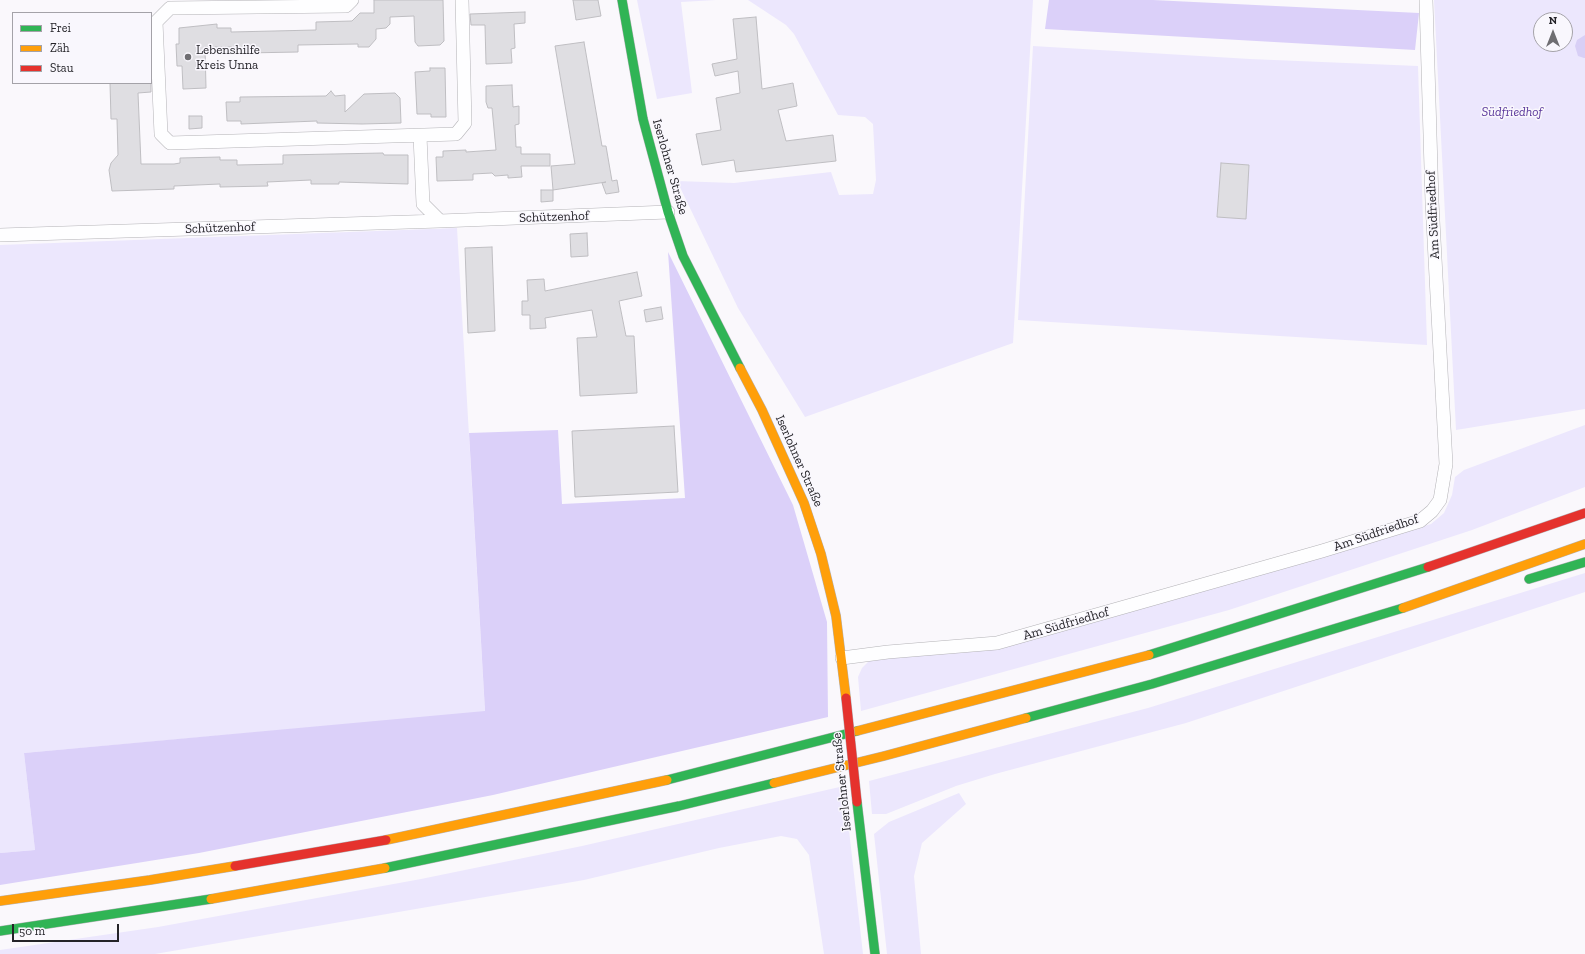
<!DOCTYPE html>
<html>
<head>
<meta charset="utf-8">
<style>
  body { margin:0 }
  #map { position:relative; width:1585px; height:954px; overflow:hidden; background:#faf8fc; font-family:"Zilla Slab",serif }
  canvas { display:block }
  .legend { position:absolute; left:12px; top:12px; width:140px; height:72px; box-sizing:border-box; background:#f9f7fd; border:1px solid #a4a2a8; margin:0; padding:5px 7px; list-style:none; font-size:12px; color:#242328 }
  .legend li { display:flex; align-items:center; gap:8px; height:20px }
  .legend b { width:20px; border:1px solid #a4a2a8 }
  .north { position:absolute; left:1533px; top:12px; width:40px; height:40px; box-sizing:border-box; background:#f9f7fd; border:1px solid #a4a2a8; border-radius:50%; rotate:0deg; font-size:11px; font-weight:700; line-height:16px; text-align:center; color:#242328 }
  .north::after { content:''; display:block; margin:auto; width:14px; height:18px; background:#6f6e72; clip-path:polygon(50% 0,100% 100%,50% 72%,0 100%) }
  .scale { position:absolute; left:12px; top:924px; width:107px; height:18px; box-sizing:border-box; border:2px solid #242328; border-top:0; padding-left:5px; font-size:12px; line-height:14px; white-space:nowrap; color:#242328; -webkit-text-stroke:3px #f9f7fd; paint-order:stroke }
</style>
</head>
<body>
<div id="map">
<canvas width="1585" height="954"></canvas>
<ul class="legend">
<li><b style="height:5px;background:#30b455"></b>Frei</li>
<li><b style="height:5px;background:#ff9f0a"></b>Zäh</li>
<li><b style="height:5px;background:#e5322d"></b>Stau</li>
</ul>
<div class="north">N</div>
<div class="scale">50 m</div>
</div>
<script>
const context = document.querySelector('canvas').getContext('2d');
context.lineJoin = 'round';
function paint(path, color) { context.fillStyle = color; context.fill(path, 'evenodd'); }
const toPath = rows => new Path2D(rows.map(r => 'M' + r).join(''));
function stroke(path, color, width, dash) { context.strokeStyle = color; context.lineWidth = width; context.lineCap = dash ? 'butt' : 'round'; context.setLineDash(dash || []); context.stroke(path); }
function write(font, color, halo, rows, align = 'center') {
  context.font = font + ' "Zilla Slab",serif'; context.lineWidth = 3; context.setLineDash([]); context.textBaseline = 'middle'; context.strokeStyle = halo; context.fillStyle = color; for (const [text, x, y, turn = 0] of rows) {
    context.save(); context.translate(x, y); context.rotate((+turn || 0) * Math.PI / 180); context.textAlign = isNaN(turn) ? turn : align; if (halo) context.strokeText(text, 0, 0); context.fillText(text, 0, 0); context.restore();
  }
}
paint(toPath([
  [637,0,716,0,681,2,692,93,657,99],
  [748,0,1033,0,1013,343,805,417,738,308,677,181,734,183,831,172,839,195,873,194,876,180,873,124,865,117,838,115,794,34,786,25],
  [1434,0,1585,0,1585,409,1456,430],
  [1541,20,1565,20,1565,44,1541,44],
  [1033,46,1250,59,1418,66,1427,345,1018,320],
  [1221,163,1249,165,1245,219,1217,216],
  [457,228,485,712,24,753,35,850,0,853,0,245],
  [1585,425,1585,487,1472,530,1229,610,861,711,858,677,862,668,869,661,878,657,999,649,1431,524,1444,513,1452,495,1455,477,1464,470],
  [1585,573,1585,592,1186,723,995,774,956,786,886,814,872,814,869,781,1148,708],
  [844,786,863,954,824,954,809,855,797,839,781,836,719,848,584,880,155,954,0,954,0,950,158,927,421,879,582,846],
  [959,793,966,804,922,843,914,876,921,954,887,954,874,834,889,822]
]), '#ece7fd');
paint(toPath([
  [1049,0,1153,0,1419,13,1415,50,1045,29],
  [668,252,793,505,827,622,828,717,493,795,199,853,0,885,0,853,35,850,24,753,485,711,469,433,558,430,562,504,685,498]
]), '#dbd0f9');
paint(toPath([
  [1585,35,1585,58,1584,58,1578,56,1575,46,1577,40]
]), '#d8cff6');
const building = toPath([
  [374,0,443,0,444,41,440,45,418,46,415,42,414,16,390,17,390,24,386,28,376,29,376,39,369,47,358,47,358,44,298,45,298,52,246,53,232,53,232,47,205,47,206,88,183,89,182,66,177,66,176,44,179,44,179,28,217,24,217,28,231,28,231,32,316,30,316,22,352,21,360,13,374,13,374,0],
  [573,0,598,0,601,16,576,20,573,0],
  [525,12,525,23,514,24,515,48,511,49,512,63,486,64,485,25,471,25,470,14,525,12],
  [756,17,762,89,793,83,797,106,778,110,786,141,833,135,836,161,736,172,734,160,702,165,696,134,721,130,716,98,740,93,738,71,715,76,712,64,737,59,733,19,756,17],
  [584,42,602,146,606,146,612,181,617,180,619,192,606,194,602,183,606,182,553,190,551,166,575,164,555,46,584,42],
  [430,68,445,68,446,117,431,117,431,114,417,114,415,72,430,71,430,68],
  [110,83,151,83,151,92,138,93,141,164,174,164,180,163,180,158,220,157,220,160,237,160,237,165,283,164,283,155,383,153,384,155,408,155,408,184,339,182,339,184,311,184,311,180,267,182,268,186,220,187,220,184,174,186,174,189,112,191,109,170,111,163,118,155,117,119,111,119,110,83],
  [512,85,513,107,519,106,519,124,515,125,516,147,521,147,521,154,550,154,550,166,521,166,522,177,508,178,508,175,495,176,492,173,473,174,473,180,437,181,436,157,443,157,443,151,466,150,466,152,496,150,492,108,488,108,486,102,486,86,512,85],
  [331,91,335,96,345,95,345,112,364,94,395,93,400,98,401,123,362,124,317,123,317,121,241,124,241,121,227,121,226,102,240,102,240,97,326,96,331,91],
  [189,116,202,116,202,128,189,129,189,116],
  [1221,163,1249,165,1246,219,1217,217,1221,163],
  [541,190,553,190,553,201,541,202,541,190],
  [587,233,588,256,571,257,570,234,587,233],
  [492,247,495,331,468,333,465,248,492,247],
  [637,272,642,296,619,301,626,336,634,336,637,393,580,396,577,338,597,337,592,310,545,318,546,328,530,329,530,315,522,315,522,301,528,301,527,280,544,279,545,291,637,272],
  [661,307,663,319,646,322,644,310,661,307],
  [674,426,678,492,575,497,572,431,674,426]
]);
paint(building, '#dfdee2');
stroke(building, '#bfbec2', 1);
const street = toPath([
  [352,0,346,6,170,8,156,22,161,134,170,143,456,134,465,123,462,0],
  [420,136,423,204,440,221],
  [0,235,440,221,668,212],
  [842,658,888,652,997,643,1322,551,1420,521,1432,511,1440,500,1446,464,1432,202,1426,0]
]);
const fast = toPath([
  [622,0,643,119,668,212,683,256,740,368],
  [1529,579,1585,562],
  [1149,655,1428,567],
  [1026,718,1152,684,1403,608],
  [667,780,857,731],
  [857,802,875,954],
  [385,868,679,806,774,783],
  [0,931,211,899]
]);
const slow = toPath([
  [740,368,762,410,804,503,821,554,836,616,846,698],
  [1403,608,1585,544],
  [857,731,1149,655],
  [774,783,884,756,1026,718],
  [386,840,667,780],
  [211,899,385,868],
  [0,901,150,880,235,866]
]);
const jam = toPath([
  [1428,567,1585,513],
  [235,866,386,840]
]);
stroke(street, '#b4b3b7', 14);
stroke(fast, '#b4b3b7', 10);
stroke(slow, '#b4b3b7', 10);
stroke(jam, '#b4b3b7', 10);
stroke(street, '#fefeff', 13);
stroke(fast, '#30b455', 9);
stroke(slow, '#ff9f0a', 9);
stroke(jam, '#e5322d', 9);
const jamBridge = toPath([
  [846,698,857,802]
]);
stroke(jamBridge, '#b4b3b7', 10, []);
stroke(jamBridge, '#e5322d', 9);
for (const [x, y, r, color] of [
  [188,57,4,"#6f6e72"]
]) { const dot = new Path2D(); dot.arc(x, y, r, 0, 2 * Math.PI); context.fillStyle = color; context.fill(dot); stroke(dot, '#f9f7fd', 1.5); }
write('13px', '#242328', '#f9f7fd', [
  ["Lebenshilfe",196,50],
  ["Kreis Unna",196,65]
], 'left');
write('italic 13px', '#5b389b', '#f9f7fd', [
  ["Südfriedhof",1512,112]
]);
write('13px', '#242328', '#f9f7fd', [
  ["Iserlohner Straße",670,167,74],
  ["Am Südfriedhof",1433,215,-93],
  ["Schützenhof",554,217,-2],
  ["Schützenhof",220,228,-2],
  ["Iserlohner Straße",799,461,66],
  ["Am Südfriedhof",1376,533,-19],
  ["Am Südfriedhof",1066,624,-16],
  ["Iserlohner Straße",842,782,-96]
]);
</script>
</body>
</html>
